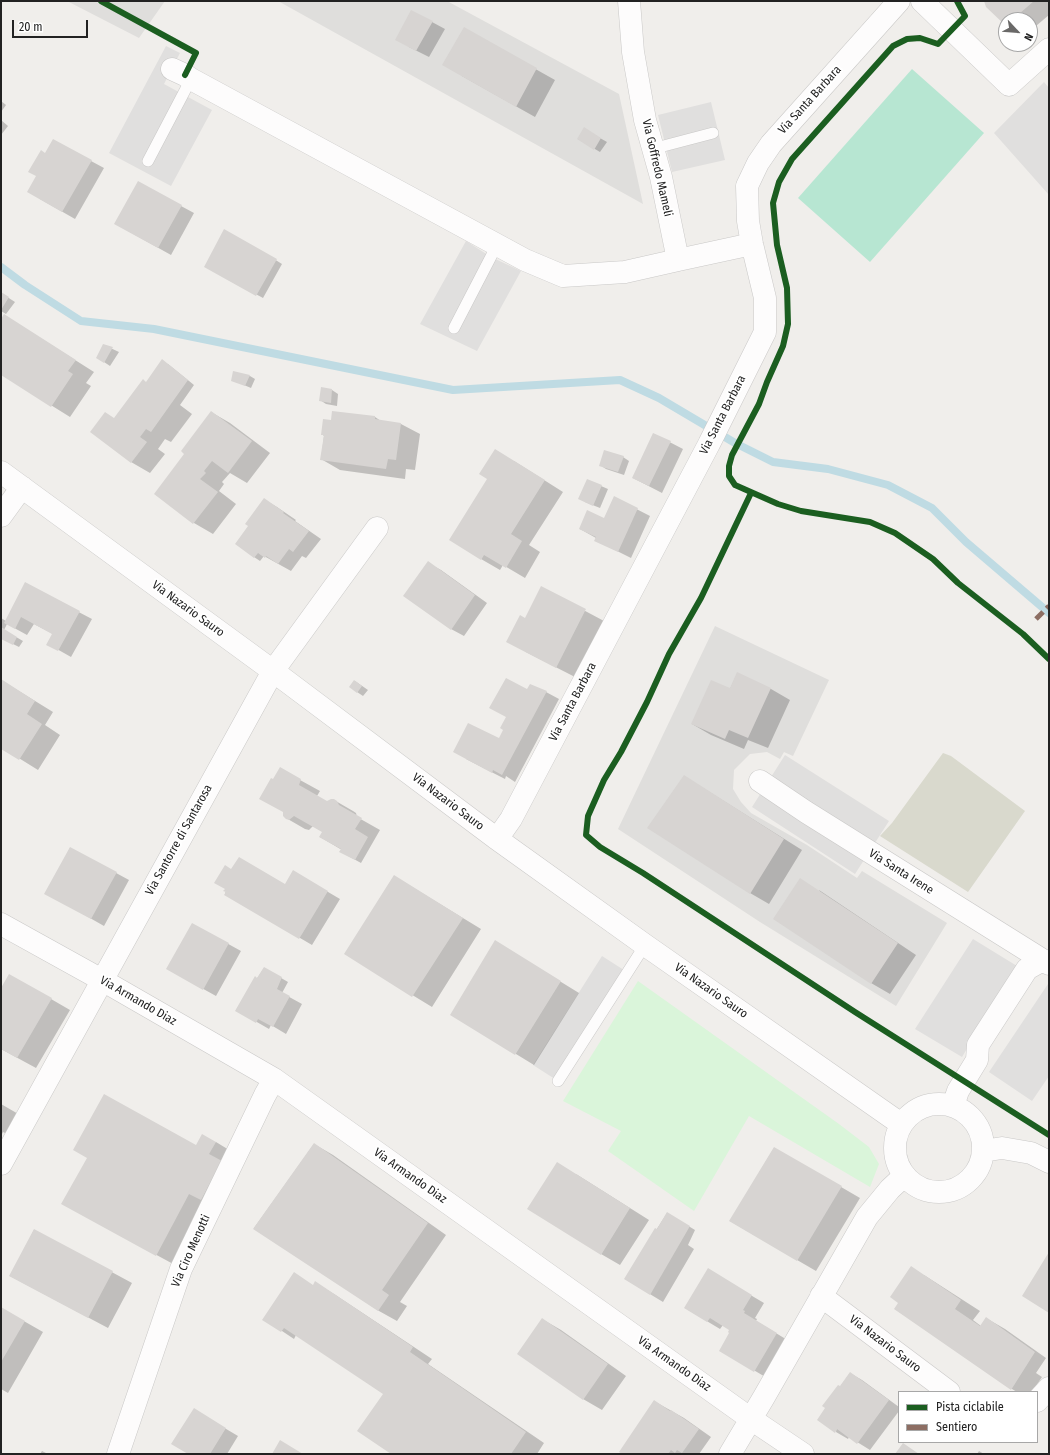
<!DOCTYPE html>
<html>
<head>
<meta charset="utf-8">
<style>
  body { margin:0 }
  #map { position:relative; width:1050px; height:1455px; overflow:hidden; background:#f0eeeb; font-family:"Fira Sans Condensed",sans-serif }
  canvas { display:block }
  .frame { position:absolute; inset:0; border:2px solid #222; pointer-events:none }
  .legend { position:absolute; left:898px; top:1391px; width:140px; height:52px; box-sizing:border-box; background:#fff; border:1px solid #a7a7a7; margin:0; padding:5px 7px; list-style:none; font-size:12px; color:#222 }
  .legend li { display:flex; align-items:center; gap:8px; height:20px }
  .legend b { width:20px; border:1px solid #a7a7a7 }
  .north { position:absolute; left:998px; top:12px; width:40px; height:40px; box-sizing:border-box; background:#fff; border:1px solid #a7a7a7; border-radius:50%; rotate:116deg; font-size:11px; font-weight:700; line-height:16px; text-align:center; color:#222 }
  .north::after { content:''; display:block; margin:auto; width:14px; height:18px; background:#6a6968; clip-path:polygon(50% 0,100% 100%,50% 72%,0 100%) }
  .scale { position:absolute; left:12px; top:20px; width:76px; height:18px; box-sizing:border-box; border:2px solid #222; border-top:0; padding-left:5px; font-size:12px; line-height:14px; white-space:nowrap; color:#222; -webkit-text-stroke:3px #fff; paint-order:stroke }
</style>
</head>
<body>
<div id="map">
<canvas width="1050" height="1455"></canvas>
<div class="frame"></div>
<ul class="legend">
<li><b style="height:5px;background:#1b5e20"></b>Pista ciclabile</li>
<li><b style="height:5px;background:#8d6e63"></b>Sentiero</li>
</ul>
<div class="north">N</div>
<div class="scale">20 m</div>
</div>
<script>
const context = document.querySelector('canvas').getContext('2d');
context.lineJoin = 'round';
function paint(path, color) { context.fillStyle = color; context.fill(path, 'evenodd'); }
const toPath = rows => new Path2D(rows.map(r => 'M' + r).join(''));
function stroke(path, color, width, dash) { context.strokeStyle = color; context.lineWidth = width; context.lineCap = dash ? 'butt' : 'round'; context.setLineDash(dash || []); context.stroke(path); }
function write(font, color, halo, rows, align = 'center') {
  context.font = font + ' "Fira Sans Condensed",sans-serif'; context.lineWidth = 4; context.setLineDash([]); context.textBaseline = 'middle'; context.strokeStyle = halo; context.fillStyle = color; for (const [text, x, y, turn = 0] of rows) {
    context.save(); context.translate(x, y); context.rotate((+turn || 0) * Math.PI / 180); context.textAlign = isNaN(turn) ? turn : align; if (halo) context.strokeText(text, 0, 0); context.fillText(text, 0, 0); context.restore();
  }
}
paint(toPath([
  [67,1,165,1,139,38],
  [278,1,447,1,619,94,643,204],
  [715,626,829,680,793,756,784,752,780,759,767,752,750,754,734,770,733,789,741,802,751,813,807,845,857,878,862,871,947,923,896,1006,760,922,618,829]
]), '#dfdedc');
paint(toPath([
  [943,753,951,756,1025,811,968,892,880,836,892,823]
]), '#d9d9cd');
paint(toPath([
  [638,981,839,1124,869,1147,879,1164,870,1187,749,1116,694,1211,608,1151,621,1131,563,1101]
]), '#daf5da');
paint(toPath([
  [912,69,984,133,870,262,798,198]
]), '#b7e6d2');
paint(toPath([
  [166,46,180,53,164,84,212,110,171,186,109,153],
  [1044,82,1049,88,1049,195,994,133],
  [711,102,725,160,672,172,658,115],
  [466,241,491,257,521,271,477,351,420,324],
  [785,755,889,821,855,874,752,807],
  [973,939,1017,966,962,1057,915,1029],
  [602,956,627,972,558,1081,533,1065],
  [1048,984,1049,1076,1032,1101,989,1072]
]), '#e0dfde');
paint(toPath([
  [985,1,1049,1,1049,15,1030,31,1030,20,1006,20,1006,24],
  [432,22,445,29,429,57,409,47],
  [464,29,555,80,535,117,462,76],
  [1,101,6,105,1,112],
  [1,120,8,126,1,135],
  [584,129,607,142,600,152,578,139],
  [45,154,91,161,104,168,75,219,40,199,37,176],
  [181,206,194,213,171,255,128,231],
  [274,259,282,264,263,298,217,273],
  [1,293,15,302,6,314,1,311],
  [1,321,23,327,94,372,86,383,91,386,70,417,1,374],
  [104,345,119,352,110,366,104,362],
  [168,364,194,385,180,405,192,414,171,442,165,439,158,449,165,454,150,473,131,462,115,419,146,383],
  [250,376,255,379,251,388,232,380],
  [332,390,338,394,337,406,326,404,320,400],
  [211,412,230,423,270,453,247,483,230,473,222,482,224,484,219,491,236,504,213,534,194,523,155,494,185,454],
  [333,412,375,417,381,421,401,424,420,434,415,470,406,469,405,479,340,470,321,459,324,436,322,434,332,421],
  [654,434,683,449,662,493,633,478],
  [623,457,629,461,624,475,606,469,600,465],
  [514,461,563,492,529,545,540,552,525,578,503,565,500,570,481,559],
  [587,480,608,489,600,508,585,502],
  [615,498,650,516,631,558,595,540,596,538,580,529,605,520],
  [265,500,277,507,296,520,295,521,321,539,306,558,302,556,291,571,264,556,260,561,254,557,249,526],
  [428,563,441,570,487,603,464,636,451,629],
  [25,584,92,619,71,657,48,644,53,634,34,624,27,635,7,624,4,630,23,641,19,647,1,638,1,618,6,621],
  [542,588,604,621,575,677,526,652,526,619],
  [737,674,771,689,790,700,768,748,748,740,744,749,711,735,692,724,730,689],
  [1,680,53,712,45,725,60,735,38,770,1,747],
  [355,681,368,690,363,696,357,692],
  [528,691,546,692,559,699,515,782,506,776,505,779,466,759,499,740],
  [280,769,320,791,317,796,327,802,334,800,353,811,356,813,357,817,380,830,361,863,341,852,342,850,320,837,323,832,313,826,309,830,305,829,286,818,274,780],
  [703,788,802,850,769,904,750,893],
  [70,848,129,880,104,926,46,893],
  [232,870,286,885,294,872,340,899,312,945,225,894],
  [394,876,481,929,432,1007,345,954],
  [819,890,916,955,890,994,871,983],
  [192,924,241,951,216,996,180,976],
  [514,953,579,993,534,1065,516,1054],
  [264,968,288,982,282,993,302,1004,286,1034,271,1025,269,1029,236,1010],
  [1,991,51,999,70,1010,36,1068,1,1049],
  [1,1104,20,1115,9,1135,3,1132,1,1136],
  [216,1142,234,1153,227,1166,240,1173,220,1210,175,1265,81,1214,196,1146],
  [314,1144,333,1155,446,1235,400,1302,407,1306,397,1321,379,1311,254,1228],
  [774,1148,860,1198,816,1271,730,1221],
  [576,1174,649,1220,620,1265,601,1254],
  [667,1213,695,1230,688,1245,694,1249,663,1302,625,1279],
  [34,1230,132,1283,108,1328,10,1276],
  [708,1270,764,1303,755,1318,757,1319,756,1321,789,1341,767,1378,720,1350,731,1333,730,1329,723,1325,720,1329,685,1308],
  [924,1275,980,1311,973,1320,981,1326,986,1318,1005,1329,1046,1358,1036,1373,1042,1377,1032,1392,1017,1392,1012,1389,895,1309],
  [316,1283,334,1294,432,1359,428,1364,544,1443,537,1454,393,1454,384,1394,296,1335,294,1339,264,1319,314,1286],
  [1,1308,43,1332,8,1393,1,1389],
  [542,1319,561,1330,626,1376,602,1410,583,1399],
  [850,1373,862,1380,899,1407,899,1411,870,1450,849,1437,848,1439,836,1432,840,1387],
  [654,1401,684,1418,711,1437,699,1454,624,1454],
  [206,1417,238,1436,227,1454,188,1454],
  [42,1451,48,1454,40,1454],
  [979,1451,984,1454,977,1454]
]), '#0003');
stroke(toPath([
  [1,267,25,285,81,321,154,329,453,390,620,380,659,398,735,443,773,462,828,469,888,485,932,508,966,542,1049,613]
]), '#bfdbe3', 8);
paint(toPath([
  [984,1,1034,1,1012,20,1006,20,1006,26,986,7],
  [411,10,433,21,416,51,395,40],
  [464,27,537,68,516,107,442,65],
  [584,127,601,138,594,150,577,139],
  [53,139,92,160,62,212,27,192,36,176,28,172,41,150,45,153],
  [138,181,182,205,158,248,114,224],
  [224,229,277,259,256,296,204,267],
  [1,292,9,297,1,310],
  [4,314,76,360,68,371,73,374,51,407,1,375,1,319],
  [103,344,113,347,104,363,96,358],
  [162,359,188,380,151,432,146,429,140,437,147,442,131,463,90,432,105,412,114,418,143,379,146,382],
  [233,371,250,375,245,386,231,381],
  [321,387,332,389,331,403,319,401],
  [211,411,252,441,228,473,212,461,204,471,206,473,200,479,218,492,193,524,154,494,184,454,181,451],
  [332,411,375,416,375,419,401,423,396,460,388,459,386,469,320,460,324,435,321,435,323,419,331,420],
  [653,433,671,441,649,486,632,478],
  [495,449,545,480,511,534,522,541,506,568,484,555,481,560,449,540,487,479,479,474],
  [604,450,624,456,618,472,599,466],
  [587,479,602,485,593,506,578,499],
  [614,496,638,508,618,552,594,541,596,537,579,529,587,510,604,518],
  [264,498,284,512,283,513,309,531,293,552,289,549,278,564,266,556,265,558,258,553,254,558,235,544,248,526,245,524],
  [428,561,475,595,451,630,403,596],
  [25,582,80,611,58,651,46,645,52,634,21,617,15,629,4,623],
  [541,586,586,609,556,668,506,642,520,615,525,618],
  [1,627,17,637,13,645,1,639],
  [737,672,771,688,748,738,729,730,725,739,691,724,711,680,730,688],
  [506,678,527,689,530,684,547,691,502,775,493,770,492,773,453,752,468,723,499,738,503,730,500,728,506,717,489,708],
  [1,679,35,701,27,714,42,724,19,760,1,749],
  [354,680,362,686,357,693,349,687],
  [280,767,301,779,299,785,327,801,331,799,334,799,337,801,339,805,362,818,355,829,368,837,355,860,339,852,341,849,319,837,322,832,294,816,289,820,286,819,283,816,283,812,259,799,271,778,273,779],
  [684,775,784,839,750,894,647,828],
  [70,847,117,872,91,919,44,894],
  [239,857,285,884,293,870,328,891,299,939,224,895,226,892,223,891,225,889,214,883,225,865,231,869],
  [394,875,463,918,412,997,344,954],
  [800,878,898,943,871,984,773,919],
  [192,923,229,943,203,990,166,969],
  [495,940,561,981,515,1055,450,1015],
  [264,967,282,977,277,989,290,996,273,1027,258,1019,256,1023,235,1011,255,976,257,978],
  [9,974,52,998,17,1058,1,1049,1,988],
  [104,1094,196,1145,202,1134,216,1142,209,1154,222,1161,201,1200,189,1194,156,1256,61,1204,87,1158,73,1150],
  [314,1143,428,1223,382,1290,389,1295,378,1311,253,1229],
  [774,1147,842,1186,797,1261,729,1221],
  [557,1162,630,1208,601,1255,527,1209],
  [667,1212,690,1226,650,1295,624,1279,655,1228,657,1229],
  [34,1229,113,1271,88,1318,9,1276],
  [1049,1252,1049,1313,1022,1296],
  [911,1266,961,1300,955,1309,980,1326,986,1317,1035,1352,1011,1390,894,1309,898,1303,890,1297],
  [708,1268,752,1295,743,1310,745,1311,744,1313,777,1333,754,1372,719,1351,729,1333,728,1332,729,1330,710,1318,707,1322,684,1308],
  [294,1272,313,1285,315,1281,413,1347,410,1352,526,1432,511,1454,391,1454,357,1431,383,1394,284,1328,281,1332,262,1320],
  [1,1307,25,1321,1,1362],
  [542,1318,608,1364,583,1400,517,1354],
  [850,1372,889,1400,857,1444,837,1429,835,1433,817,1420,825,1408,822,1406,838,1385,840,1386],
  [654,1400,670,1411,671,1410,699,1429,682,1453,677,1450,675,1453,671,1450,668,1454,622,1454,619,1452],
  [194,1408,226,1428,210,1454,188,1454,171,1444],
  [280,1440,303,1454,272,1454],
  [903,1443,919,1454,895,1454]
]), '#d7d4d2');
const service = toPath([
  [652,149,713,133],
  [148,161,191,79],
  [454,328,497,245],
  [558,1081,645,945]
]);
const minor = toPath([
  [629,1,633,52,645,120,661,177,678,260,752,244],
  [922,1,1009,85,1049,49],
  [172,69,185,75,191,79,525,260,563,276,625,272,678,260],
  [1,472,273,671,497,839,645,945,901,1124],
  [1,516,22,487],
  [760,781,806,812,1049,964],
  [497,839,511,819,709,444,765,332,765,298,752,244,748,221,747,186,758,163,771,144,899,1],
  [1,924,102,980,274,1079,751,1419,803,1454],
  '895 1148a44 44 0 1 1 88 0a44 44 0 1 1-88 0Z',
  [953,1106,958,1091,977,1060,978,1045,1027,969,1043,960],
  [983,1151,1002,1148,1031,1153,1049,1162],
  [1,1164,273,671,377,528],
  [821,1296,949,1392],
  [1037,1401,1049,1388],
  [118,1454,181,1269,265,1095,274,1079],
  [730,1454,764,1397,867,1217,890,1189,904,1176]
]);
stroke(service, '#c9c8c7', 12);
stroke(minor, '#c9c8c7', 23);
stroke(service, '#fdfcfc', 11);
stroke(minor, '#fdfcfc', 22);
stroke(toPath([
  [1036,619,1049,606]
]), '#8d6e63', 5, [10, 5]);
stroke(toPath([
  [101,1,196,53,185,75],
  [957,1,965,16,938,44,920,38,907,39,893,46,792,159,779,182,773,203,777,245,787,288,788,324,783,346,767,382,759,404,732,455,729,466,729,476,735,485,778,504,801,511,870,522,895,533,933,559,958,583,1023,634,1049,659],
  [751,493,701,598,669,654,647,702,621,752,604,780,588,816,586,835,600,847,643,873,855,1012,1049,1135]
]), '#1b5e20', 6);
write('12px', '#222', '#fff', [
  ["Via Santa Barbara",810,100,-48],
  ["Via Goffredo Mameli",657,168,77],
  ["Via Santa Barbara",723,415,-63],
  ["Via Nazario Sauro",188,609,36],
  ["Via Santa Barbara",573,702,-62],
  ["Via Nazario Sauro",448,802,37],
  ["Via Santorre di Santarosa",179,840,-61],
  ["Via Santa Irene",901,872,32],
  ["Via Nazario Sauro",711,991,35],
  ["Via Armando Diaz",138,1001,30],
  ["Via Armando Diaz",410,1176,35],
  ["Via Ciro Menotti",191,1251,-66],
  ["Via Nazario Sauro",885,1344,37],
  ["Via Armando Diaz",674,1364,35]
]);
</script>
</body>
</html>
